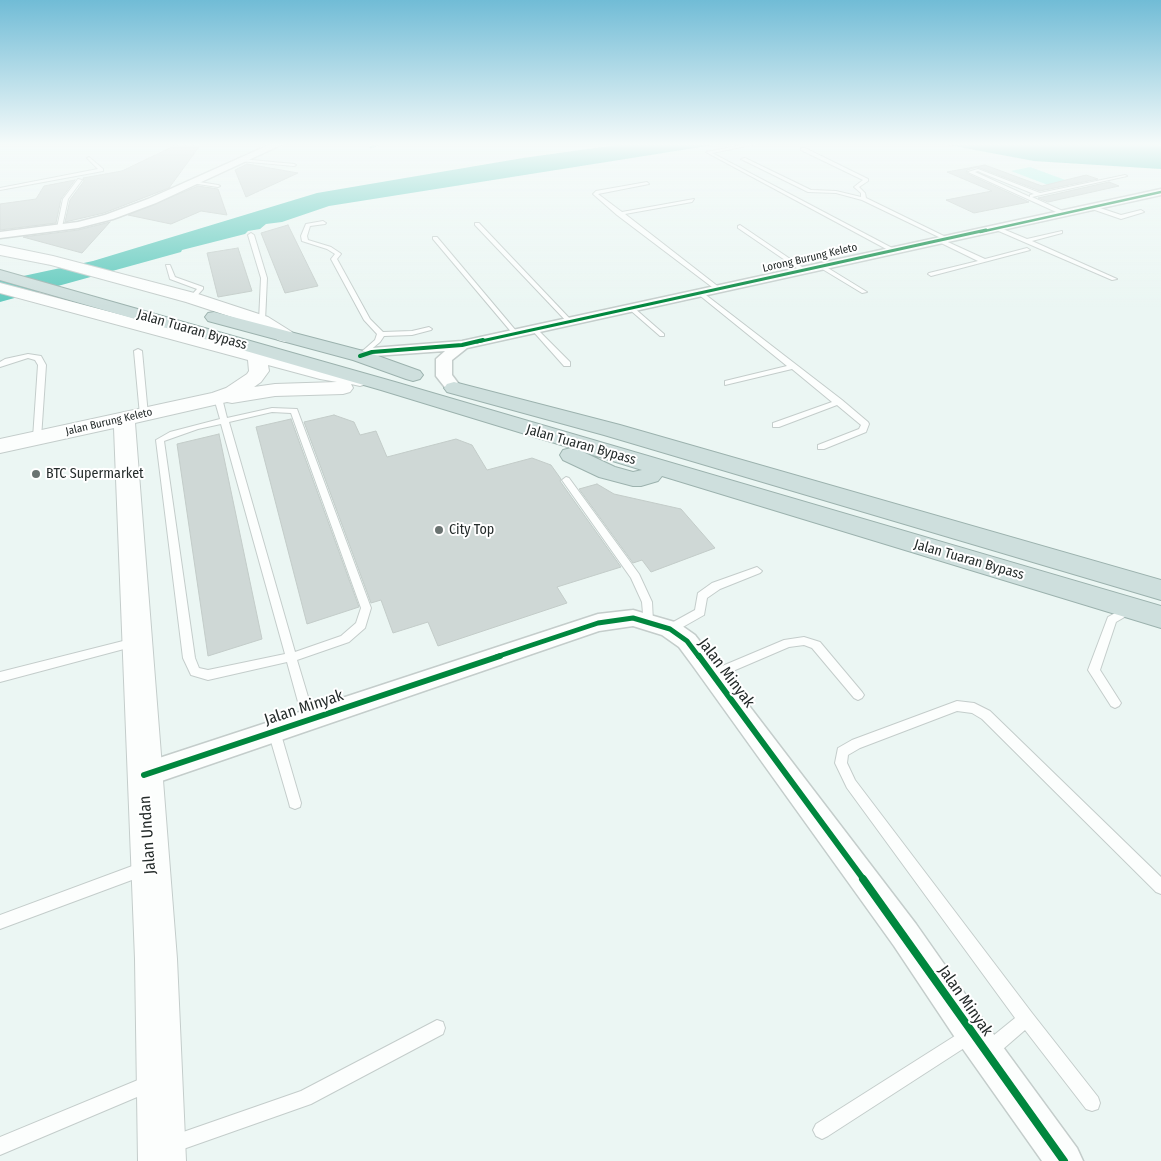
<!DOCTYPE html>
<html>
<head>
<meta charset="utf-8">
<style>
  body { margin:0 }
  canvas { display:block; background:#ebf6f3 }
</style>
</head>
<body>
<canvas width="1161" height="1161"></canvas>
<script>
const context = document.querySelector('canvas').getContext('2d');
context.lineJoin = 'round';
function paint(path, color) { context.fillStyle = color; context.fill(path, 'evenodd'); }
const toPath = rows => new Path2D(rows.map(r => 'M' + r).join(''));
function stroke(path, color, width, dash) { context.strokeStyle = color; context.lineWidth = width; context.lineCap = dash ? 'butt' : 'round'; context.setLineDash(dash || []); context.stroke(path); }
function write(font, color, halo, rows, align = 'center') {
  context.font = font + ' "Fira Sans Condensed",sans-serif'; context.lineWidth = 4; context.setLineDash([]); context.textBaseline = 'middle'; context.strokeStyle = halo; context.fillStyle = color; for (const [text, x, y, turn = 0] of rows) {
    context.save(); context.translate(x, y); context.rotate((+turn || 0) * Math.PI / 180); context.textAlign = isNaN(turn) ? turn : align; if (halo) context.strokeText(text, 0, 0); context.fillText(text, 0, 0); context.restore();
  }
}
paint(toPath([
  [1030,167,1068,181,1048,185,1011,171]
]), '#acf2e6');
paint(toPath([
  [623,144,720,144,329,206,282,222,266,224,260,229,248,231,245,234,182,250,181,252,0,302,0,281,93,261,317,193,523,158],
  [943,144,1158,145,1161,146,1161,169,1034,161]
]), '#5ec9bc');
stroke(toPath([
  [371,147,380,144]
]), '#5ec9bc', 2.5);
const building = toPath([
  [178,144,201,144,169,188,104,213,65,222,70,200,84,181,83,178,122,171,178,144],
  [247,164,298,173,246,197,235,170,247,164],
  [985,165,1042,186,1086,175,1098,179,1040,191,977,167,967,170,966,173,1029,202,974,213,946,200,992,191,947,172,985,165],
  [75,180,61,199,56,223,0,230,0,204,36,199,44,186,75,180],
  [1109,182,1119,186,1048,202,1038,198,1109,182],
  [198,186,218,189,227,215,201,211,171,224,128,215,198,186],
  [110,222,82,253,23,237,78,230,110,222],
  [288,225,318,286,285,293,261,233,288,225],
  [238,248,252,291,218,297,207,253,238,248],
  [334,415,354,422,360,435,376,431,387,457,456,439,472,445,487,470,532,458,551,465,561,479,560,481,621,567,557,587,567,603,438,646,428,622,393,633,381,600,371,603,304,422,334,415],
  [291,419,359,607,307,624,256,427,291,419],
  [219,434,262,639,208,656,177,444,219,434],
  [597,484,614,494,681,509,715,548,651,572,642,560,633,563,579,489,597,484]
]);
paint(building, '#cfd8d6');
stroke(building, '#c3ccc9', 1);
const lane = toPath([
  [747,144,756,144,712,153,894,249,894,251,890,251,706,152,747,144],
  [801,148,805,148,868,179,868,181,859,187,865,193,866,198,950,239,945,240,862,200,836,193,808,192,741,159,745,158,811,190,836,191,861,197,861,193,854,187,863,180,801,150,801,148],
  [89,157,103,169,103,171,0,190,0,188,98,169,87,158,89,157],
  [241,159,294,164,296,165,294,166,239,161,241,159],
  [978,169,1040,193,1125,175,1127,176,1032,197,1067,213,1067,215,1065,216,968,172,978,169],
  [978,171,982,173,1034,194,1030,195,1030,197,975,172,978,171],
  [78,179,82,180,68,199,62,227,57,228,63,199,78,179],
  [193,181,218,185,220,186,218,187,191,183,193,181],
  [647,182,649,184,598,194,622,212,694,199,692,202,625,214,720,288,720,290,716,290,617,215,593,194,596,191,647,182],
  [1094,206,1121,215,1141,210,1144,212,1121,219,1092,209,1094,206],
  [323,221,326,223,325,224,310,226,307,236,308,240,331,247,340,253,341,254,337,259,370,319,383,332,412,331,429,327,432,329,431,330,412,335,384,336,380,342,362,357,358,357,358,355,375,340,377,334,364,320,331,259,335,254,327,249,302,241,301,236,306,224,323,221],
  [475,223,479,223,572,321,572,323,568,323,475,225,475,223],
  [740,225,805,269,805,271,801,271,738,228,738,226,740,225],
  [994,227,998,227,1027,239,1062,231,1062,233,1032,241,1117,279,1112,280,994,229,994,227],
  [251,233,254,235,267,278,265,321,262,323,259,321,261,278,248,235,251,233],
  [433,237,437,237,517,332,517,334,513,334,433,239,433,237],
  [939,238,985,259,1027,248,1030,250,931,276,928,274,929,273,978,261,937,241,936,240,939,238],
  [166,265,170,265,175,277,203,287,203,289,194,299,189,298,197,289,170,279,166,265],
  [819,265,823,265,867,292,862,293,819,267,819,265],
  [698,292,702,292,842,400,868,422,869,424,866,432,824,449,818,449,818,445,859,429,861,425,837,405,779,427,773,427,773,423,832,402,792,369,725,385,725,381,787,366,698,294,698,292],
  [629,307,633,307,664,334,664,336,660,336,629,309,629,307],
  [532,328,536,328,570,362,570,366,564,366,532,330,532,328],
  [138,349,142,351,148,415,144,417,140,415,134,351,138,349],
  [28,354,41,356,46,365,41,438,37,440,33,438,38,365,35,360,28,358,0,367,0,362,5,359,28,354],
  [215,396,221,396,222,398,227,418,272,408,297,409,371,608,365,628,349,642,297,660,315,720,313,724,309,725,305,724,303,720,287,662,208,680,191,675,183,658,156,440,170,432,220,419,214,398,215,396],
  [272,412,291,413,361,608,356,623,341,636,295,652,229,422,272,412],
  [221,424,285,654,208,670,199,668,195,658,164,441,198,429,221,424],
  [566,477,569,478,639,574,652,602,653,622,652,625,644,625,642,602,631,578,562,480,566,477],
  [757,567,762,571,760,573,720,589,707,598,704,615,674,632,666,632,665,629,666,626,695,610,698,593,712,583,757,567],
  [1131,604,1135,605,1136,608,1135,611,1116,622,1100,670,1121,703,1119,706,1115,708,1111,706,1088,670,1108,617,1131,604],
  [804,637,820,642,862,692,864,695,862,698,858,700,854,698,812,648,804,645,789,647,712,680,708,678,706,675,708,672,784,640,804,637],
  [135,638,139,639,140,642,139,645,0,682,0,672,135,638],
  [957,701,974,703,990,711,1161,877,1161,894,1156,892,982,719,972,713,957,711,860,748,848,755,847,763,855,780,1032,1013,1098,1097,1100,1103,1098,1109,1092,1111,1086,1109,1025,1030,995,1056,989,1058,983,1056,981,1050,983,1044,1015,1018,847,788,835,763,838,748,852,740,957,701],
  [274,726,278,727,280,731,301,803,300,807,295,809,290,807,289,803,268,731,270,727,274,726],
  [143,862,148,864,150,869,148,874,0,929,0,915,143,862],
  [437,1020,443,1022,445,1028,443,1034,311,1104,172,1153,166,1150,163,1144,166,1138,301,1091,437,1020],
  [969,1027,975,1029,977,1035,975,1041,828,1136,822,1139,816,1136,813,1130,816,1124,969,1027],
  [150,1075,156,1077,158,1083,156,1089,0,1155,0,1137,150,1075]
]);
const street = toPath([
  [271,144,283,144,156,203,113,219,78,228,0,238,0,232,78,222,105,215,148,199,271,144],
  [1161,189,1161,195,467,348,452,360,452,375,461,387,459,390,453,392,447,390,436,376,436,359,445,351,374,356,360,361,355,359,352,356,355,353,372,348,462,341,1161,189],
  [633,610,678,623,695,635,916,924,984,1021,1077,1148,1083,1161,1042,1161,960,1045,894,946,693,666,679,647,662,635,633,626,599,631,144,787,135,784,131,775,135,766,144,763,598,614,633,610]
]);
const secondary = toPath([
  [0,245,53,256,198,294,268,317,292,332,294,336,292,340,285,342,278,340,256,325,186,302,51,265,0,255,0,245],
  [0,283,321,367,367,376,370,380,367,384,360,386,351,384,353,388,350,392,343,394,275,396,232,403,227,402,135,423,177,959,186,1161,138,1161,135,959,114,428,0,453,0,439,212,393,226,388,247,374,249,371,248,360,0,293,0,283],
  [268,365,320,379,337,382,275,384,254,387,261,382,269,371,268,365]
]);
const highway = toPath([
  [0,270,395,382,1161,606,1161,628,662,476,658,481,641,486,633,486,599,477,563,460,560,455,563,450,571,448,381,390,0,280,0,270],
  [583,452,642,470,633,472,615,467,583,452],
  [214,312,367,352,420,371,423,375,420,379,413,381,406,379,353,360,208,321,205,317,208,313,214,312],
  [454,382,620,425,1161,580,1161,600,604,435,447,392,444,388,447,384,454,382]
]);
stroke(lane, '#c4cdcb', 2);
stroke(street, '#c4cdcb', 3);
stroke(secondary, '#c4cdcb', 2);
stroke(highway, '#9cb2ae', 2);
stroke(toPath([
  [685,144,699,150]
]), '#d2d6d5', 1, [1, 1]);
paint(lane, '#fcfefd');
paint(street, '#fcfefd');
paint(secondary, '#fcfefd');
paint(highway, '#cedfdd');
stroke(toPath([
  [980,232,1161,192]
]), '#00873e', 2.5);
stroke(toPath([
  [477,342,986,230]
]), '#00873e', 3);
stroke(toPath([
  [360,356,372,352,462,345,483,340]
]), '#00873e', 4);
stroke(toPath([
  [496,657,598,623,633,618,670,629,687,641,699,657]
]), '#00873e', 5);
stroke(toPath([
  [699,656,864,880],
  [144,775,500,656]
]), '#00873e', 6);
stroke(toPath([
  [863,879,1064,1161]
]), '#00873e', 8);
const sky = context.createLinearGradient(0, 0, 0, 307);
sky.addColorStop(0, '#71bcd6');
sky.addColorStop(0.47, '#f6fbfa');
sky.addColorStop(1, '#f6fbfa00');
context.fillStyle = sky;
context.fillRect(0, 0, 1161, 307);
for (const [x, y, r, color] of [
  [36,474,5,"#6a7371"],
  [439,530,5,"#6a7371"]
]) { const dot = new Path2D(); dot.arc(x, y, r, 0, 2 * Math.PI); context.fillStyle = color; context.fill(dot); stroke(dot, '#fff', 2); }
write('11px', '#252c2b', '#fff', [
  ["Lorong Burung Keleto",810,258,-13],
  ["Jalan Burung Keleto",109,422,-13]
]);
write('14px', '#252c2b', '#fff', [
  ["Jalan Tuaran Bypass",192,330,16],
  ["Jalan Tuaran Bypass",581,445,16],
  ["Jalan Tuaran Bypass",969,560,16]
]);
write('14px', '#252c2b', '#fff', [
  ["BTC Supermarket",46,474],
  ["City Top",449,530]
], 'left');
write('16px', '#252c2b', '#fff', [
  ["Jalan Minyak",726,673,53],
  ["Jalan Minyak",304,708,-18],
  ["Jalan Undan",148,835,-94],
  ["Jalan Minyak",965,1001,55]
]);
</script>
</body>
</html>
